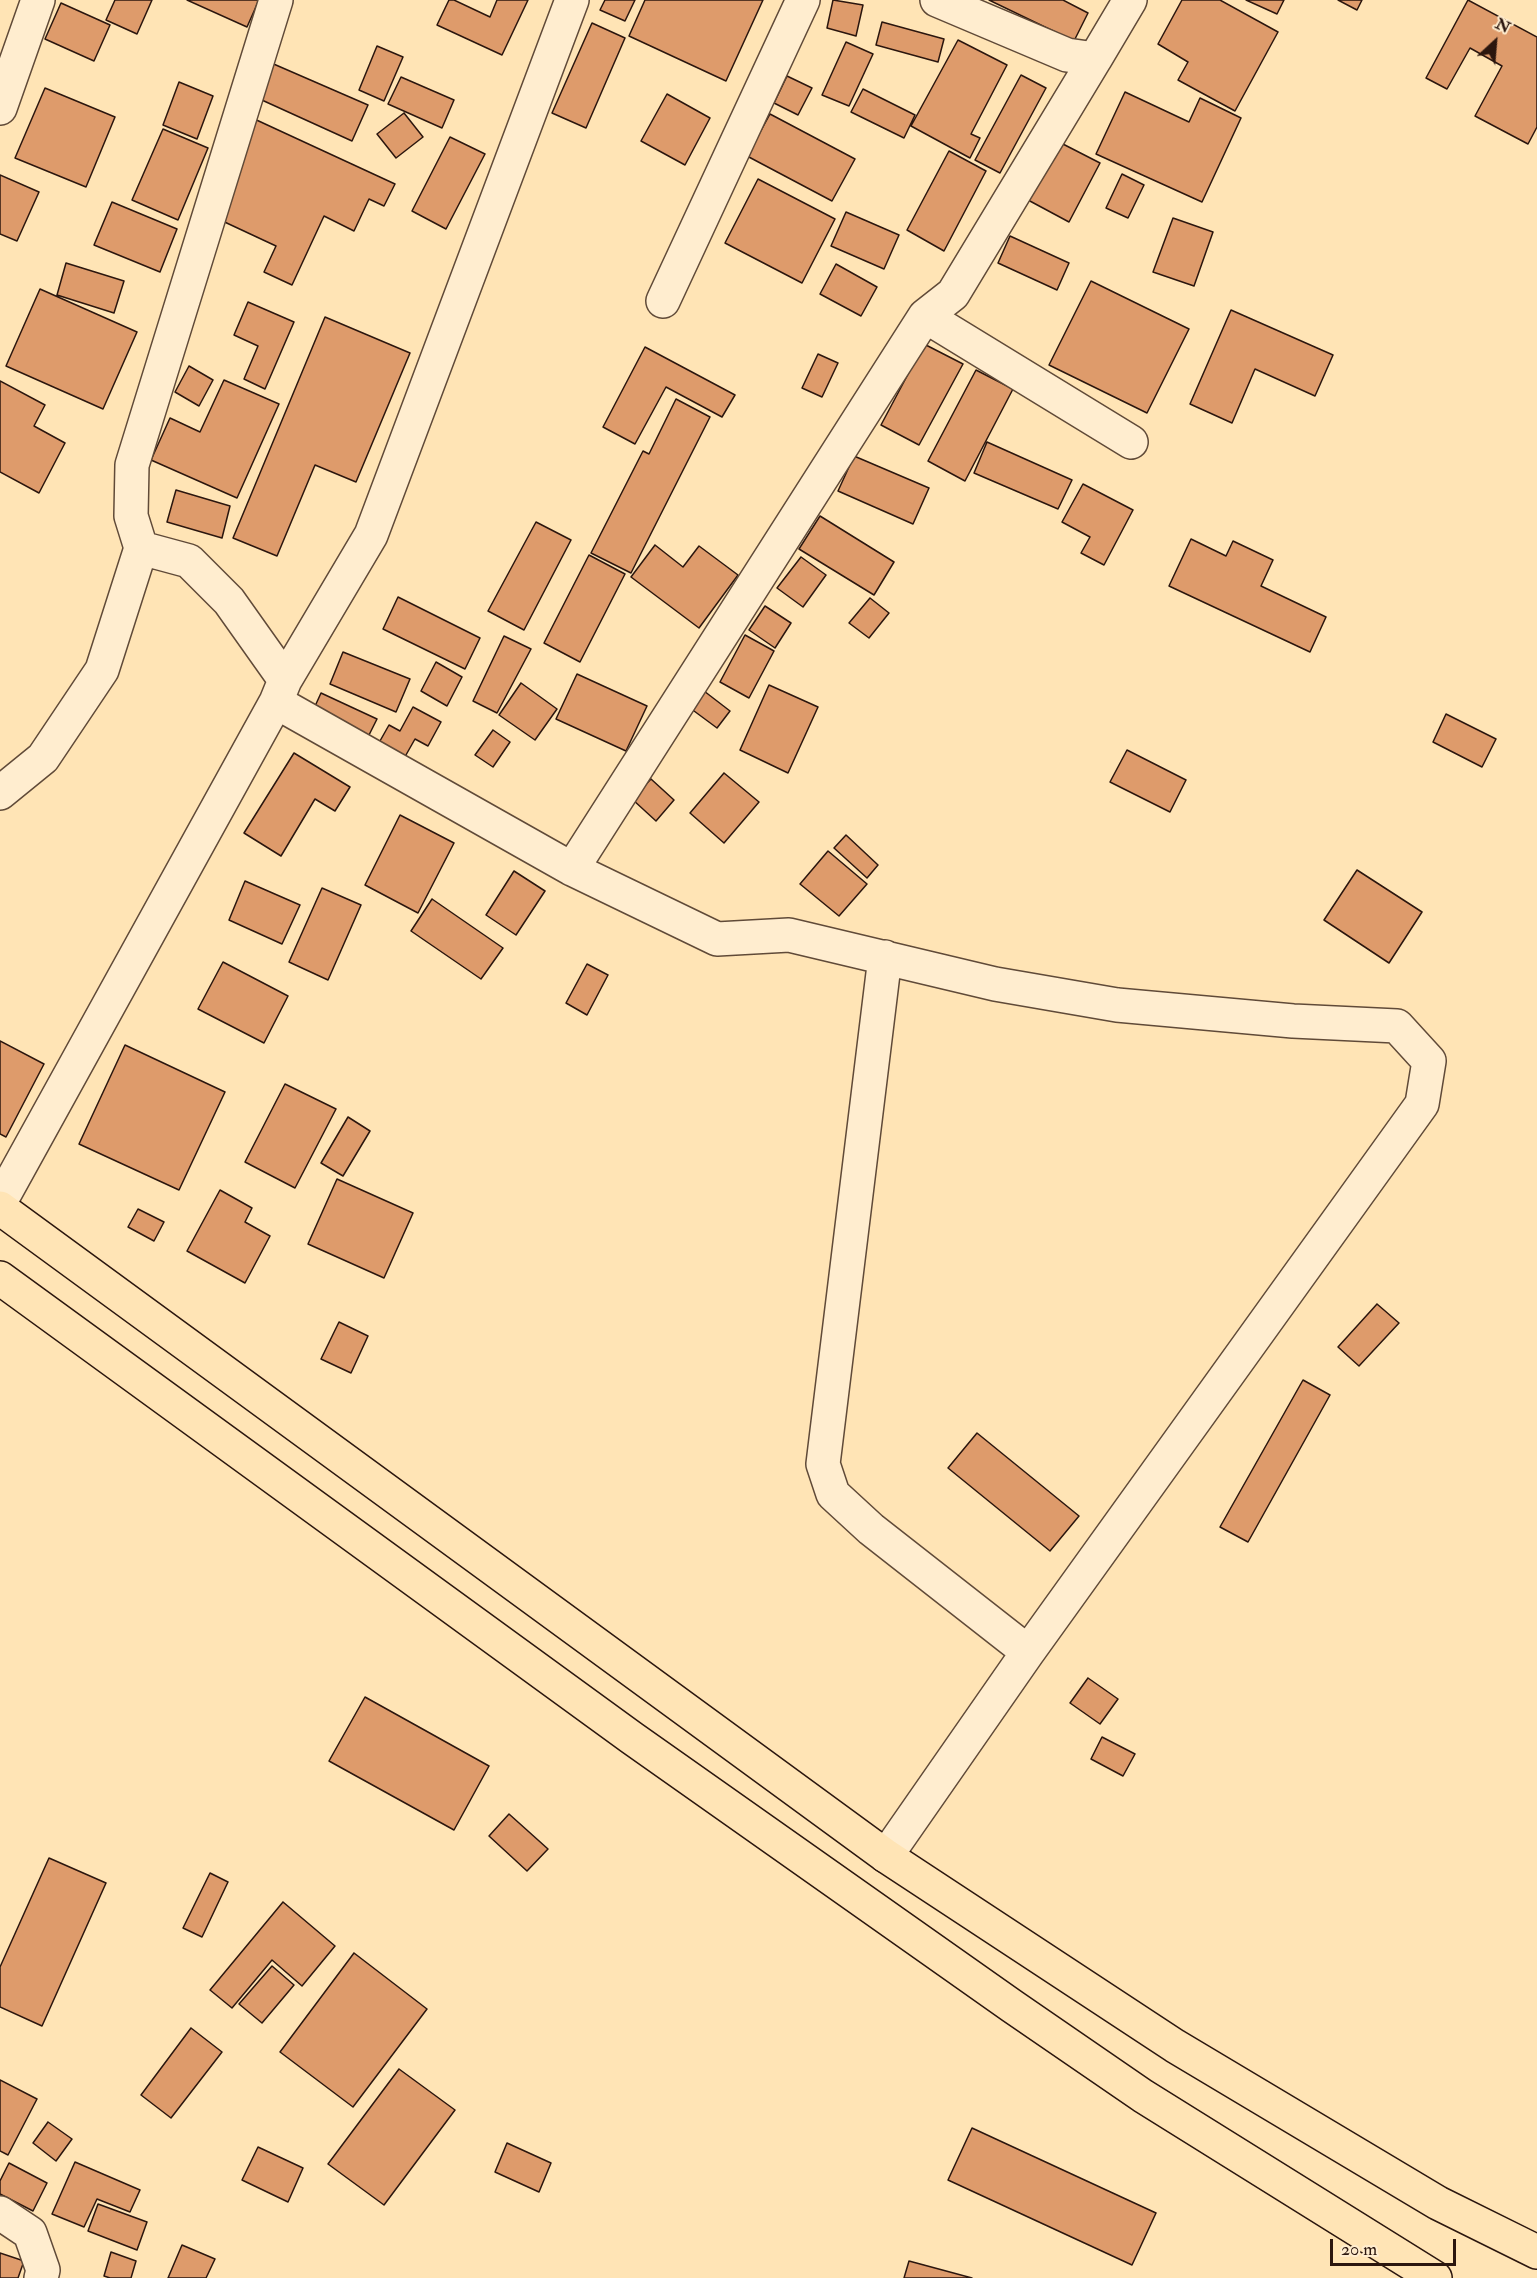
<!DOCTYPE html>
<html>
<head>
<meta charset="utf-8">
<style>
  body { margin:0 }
  #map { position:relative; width:1537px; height:2278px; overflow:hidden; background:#ffe4b5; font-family:"IM FELL Double Pica",serif }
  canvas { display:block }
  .north { position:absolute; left:1465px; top:12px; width:60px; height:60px; -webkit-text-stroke:4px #ffedcf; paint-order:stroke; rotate:26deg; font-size:16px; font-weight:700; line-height:24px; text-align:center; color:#2b160e }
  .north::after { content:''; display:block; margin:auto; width:21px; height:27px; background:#2b160e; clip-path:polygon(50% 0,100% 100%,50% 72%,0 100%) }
  .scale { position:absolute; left:1330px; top:2239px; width:126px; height:27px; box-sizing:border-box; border:3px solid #2b160e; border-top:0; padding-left:8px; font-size:18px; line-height:21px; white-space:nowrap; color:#2b160e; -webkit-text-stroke:4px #ffedcf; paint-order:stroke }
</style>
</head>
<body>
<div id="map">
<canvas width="1537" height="2278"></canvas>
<div class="north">N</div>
<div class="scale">20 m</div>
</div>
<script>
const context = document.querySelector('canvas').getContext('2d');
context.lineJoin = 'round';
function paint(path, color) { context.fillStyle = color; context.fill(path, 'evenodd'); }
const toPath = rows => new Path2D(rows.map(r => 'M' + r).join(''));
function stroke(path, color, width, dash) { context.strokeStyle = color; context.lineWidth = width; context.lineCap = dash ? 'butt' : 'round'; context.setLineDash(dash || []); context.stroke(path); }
const building = toPath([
  [115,0,152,0,137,34,106,20,115,0],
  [187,0,259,0,247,27,187,0],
  [449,0,454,0,490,17,497,0,528,0,502,55,437,25,449,0],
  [605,0,635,0,625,21,600,10,605,0],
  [645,0,763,0,726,81,629,36,645,0],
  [833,0,863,5,856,36,827,28,833,0],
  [989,0,1063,0,1088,13,1074,41,989,0],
  [1182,0,1220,0,1278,32,1235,111,1178,80,1188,62,1158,44,1182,0],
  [1246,0,1284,0,1277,14,1246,0],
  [1338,0,1362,0,1357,10,1338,0],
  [1468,0,1537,37,1537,127,1528,144,1475,116,1502,66,1470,48,1447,89,1426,78,1468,0],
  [61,3,110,25,94,61,45,39,61,3],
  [882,22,944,39,938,62,876,45,882,22],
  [592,23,625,38,586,128,552,113,592,23],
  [958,40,1007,65,971,134,980,138,970,158,911,126,958,40],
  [846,42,873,54,849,106,822,95,846,42],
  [377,46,403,57,384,101,359,90,377,46],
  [269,62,368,105,352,141,253,96,269,62],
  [1021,75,1046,88,1000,173,975,160,1021,75],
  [787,76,812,88,798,115,774,103,787,76],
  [401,77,454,100,442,128,388,104,401,77],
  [179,82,213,96,197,139,163,125,179,82],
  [45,88,115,117,86,187,15,158,45,88],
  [863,89,915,115,904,138,851,112,863,89],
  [1125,92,1189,122,1200,98,1241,118,1202,202,1096,154,1125,92],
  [667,94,710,118,685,165,641,141,667,94],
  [404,113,423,137,396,158,377,134,404,113],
  [770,114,855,159,832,201,747,156,770,114],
  [250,117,395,184,384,206,369,199,354,231,324,216,292,285,264,272,276,246,216,218,250,117],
  [163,129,208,148,178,220,132,200,163,129],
  [450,137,485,154,446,229,412,211,450,137],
  [1059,142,1100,163,1069,222,1028,200,1059,142],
  [949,151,986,171,944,251,907,230,949,151],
  [1122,174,1144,185,1128,218,1106,208,1122,174],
  [0,175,39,192,17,241,0,234,0,175],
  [758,179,835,219,802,283,725,243,758,179],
  [112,202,177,229,160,272,94,245,112,202],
  [846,212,899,235,884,269,831,246,846,212],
  [1173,218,1213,232,1194,286,1153,272,1173,218],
  [1010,236,1069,263,1057,290,998,263,1010,236],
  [66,263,124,281,114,313,57,295,66,263],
  [836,264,877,287,861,316,820,294,836,264],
  [1091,281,1189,329,1147,413,1049,365,1091,281],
  [40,289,137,332,103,409,6,366,40,289],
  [248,302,294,322,265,389,244,379,258,346,234,335,248,302],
  [1231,310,1333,355,1315,396,1255,369,1232,423,1190,404,1231,310],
  [325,317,410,353,356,482,315,465,277,556,233,538,325,317],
  [924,344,963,364,919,445,881,425,924,344],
  [645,347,735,395,722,417,666,387,635,444,603,427,645,347],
  [818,354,838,363,822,397,802,388,818,354],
  [189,366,213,380,199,406,175,392,189,366],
  [976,370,1013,389,965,481,928,461,976,370],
  [224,380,279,404,237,498,151,460,170,418,200,432,224,380],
  [0,381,45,405,34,426,65,443,39,493,0,472,0,381],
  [676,399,710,417,631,573,591,553,643,451,649,454,676,399],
  [987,442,1072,480,1058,509,974,473,987,442],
  [854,456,929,488,913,524,838,491,854,456],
  [1083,484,1133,510,1104,565,1081,553,1090,537,1062,522,1083,484],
  [176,490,230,506,222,538,167,522,176,490],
  [820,516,894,562,874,595,799,549,820,516],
  [536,522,571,540,524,630,488,611,536,522],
  [1191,539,1226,556,1233,541,1273,560,1261,586,1326,617,1310,652,1169,586,1191,539],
  [655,545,683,567,699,546,738,575,699,628,631,577,655,545],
  [589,555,625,574,580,662,544,643,589,555],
  [801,557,826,575,803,607,777,588,801,557],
  [398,597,480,638,465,669,383,629,398,597],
  [870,598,889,613,869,638,849,623,870,598],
  [765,606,791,623,775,648,749,630,765,606],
  [745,635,774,651,749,698,720,682,745,635],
  [504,636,531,649,497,713,473,701,504,636],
  [343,652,410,679,396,712,330,684,343,652],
  [436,662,462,677,447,706,421,691,436,662],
  [577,674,647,706,626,751,556,719,577,674],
  [521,683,557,709,535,740,499,715,521,683],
  [769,685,818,707,788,773,740,750,769,685],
  [704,691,730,711,717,728,690,708,704,691],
  [321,693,377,719,366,741,311,715,321,693],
  [413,707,441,722,428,746,415,739,402,762,376,748,389,725,400,731,413,707],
  [1446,714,1496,739,1482,767,1433,742,1446,714],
  [493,730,510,742,493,767,475,755,493,730],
  [1127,750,1186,780,1170,812,1110,782,1127,750],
  [294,753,350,787,335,811,315,799,281,856,244,833,294,753],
  [724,773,759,802,724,843,690,813,724,773],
  [651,779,674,800,656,821,632,799,651,779],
  [400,815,454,843,418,913,365,885,400,815],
  [846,835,878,865,867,878,834,848,846,835],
  [828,851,867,884,839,916,800,884,828,851],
  [1357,870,1422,912,1389,963,1324,920,1357,870],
  [514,871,545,891,516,935,486,915,514,871],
  [245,881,300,905,282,944,229,920,245,881],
  [322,888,361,905,328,980,289,962,322,888],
  [432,899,503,948,481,979,411,931,432,899],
  [223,962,288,996,264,1043,198,1009,223,962],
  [587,964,608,975,587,1015,566,1003,587,964],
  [0,1041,44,1064,6,1137,0,1134,0,1041],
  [125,1045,225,1092,179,1190,79,1144,125,1045],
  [285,1084,336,1109,295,1188,245,1162,285,1084],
  [348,1117,370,1131,343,1176,321,1163,348,1117],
  [337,1179,413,1213,384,1278,308,1244,337,1179],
  [220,1190,252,1208,245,1222,270,1236,245,1283,187,1251,220,1190],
  [138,1209,164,1222,154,1241,128,1227,138,1209],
  [1377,1304,1399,1323,1359,1366,1338,1347,1377,1304],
  [339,1322,368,1336,351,1373,321,1359,339,1322],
  [1303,1380,1330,1395,1248,1542,1220,1527,1303,1380],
  [977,1433,1079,1516,1050,1551,948,1468,977,1433],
  [1088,1678,1118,1699,1100,1724,1070,1703,1088,1678],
  [365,1697,489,1766,454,1830,329,1761,365,1697],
  [1102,1737,1135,1754,1123,1776,1091,1759,1102,1737],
  [509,1814,548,1849,527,1871,489,1836,509,1814],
  [49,1858,106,1883,42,2026,0,2007,0,1967,49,1858],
  [210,1873,228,1882,202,1937,183,1928,210,1873],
  [283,1902,335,1946,302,1986,272,1960,232,2008,210,1990,283,1902],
  [354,1953,427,2009,353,2107,280,2052,354,1953],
  [272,1966,294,1985,262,2023,239,2004,272,1966],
  [191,2028,222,2052,171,2118,141,2095,191,2028],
  [399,2069,455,2110,384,2205,328,2164,399,2069],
  [0,2080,37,2099,8,2155,0,2151,0,2080],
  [48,2122,72,2139,56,2161,33,2143,48,2122],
  [972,2128,1156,2213,1132,2265,948,2180,972,2128],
  [507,2143,551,2163,539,2192,495,2172,507,2143],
  [258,2147,303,2168,288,2202,242,2180,258,2147],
  [75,2162,140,2190,130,2212,97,2199,84,2227,52,2214,75,2162],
  [9,2163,47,2183,33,2211,0,2194,0,2181,9,2163],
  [98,2204,147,2222,137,2250,88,2231,98,2204],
  [182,2245,215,2259,206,2278,168,2278,182,2245],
  [111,2252,136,2261,131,2278,110,2278,104,2276,111,2252],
  [0,2253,24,2261,18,2278,0,2278,0,2253],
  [909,2261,972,2278,904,2278,909,2261]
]);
paint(building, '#de9b6b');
stroke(building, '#2b160e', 1.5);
const street = toPath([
  [937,0,1067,55,1095,59,1130,0],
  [0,108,38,0],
  [663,301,803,0],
  [925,316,1131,442],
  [141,548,189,561,229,601,285,680],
  [276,702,572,869,717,939,789,935,995,984,1117,1005,1293,1021,1397,1026,1429,1061,1422,1104,1028,1652,886,1856],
  [0,793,43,758,102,670,141,548,131,516,132,465,276,0],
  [572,869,925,316,953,294,1095,59],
  [885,957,823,1464,833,1494,871,1529,1028,1652],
  [0,1202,276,702,285,680,371,535,572,0],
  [0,2213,30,2233,43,2270,41,2278]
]);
const primary = toPath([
  [0,1208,886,1856,1175,2046,1438,2203,1537,2252],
  [0,1278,632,1738,1012,2006,1143,2096,1435,2278]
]);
stroke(street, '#604a38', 36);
stroke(primary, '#2b160e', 36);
stroke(street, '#ffedcf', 33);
stroke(primary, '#ffe4b5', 33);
</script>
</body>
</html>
